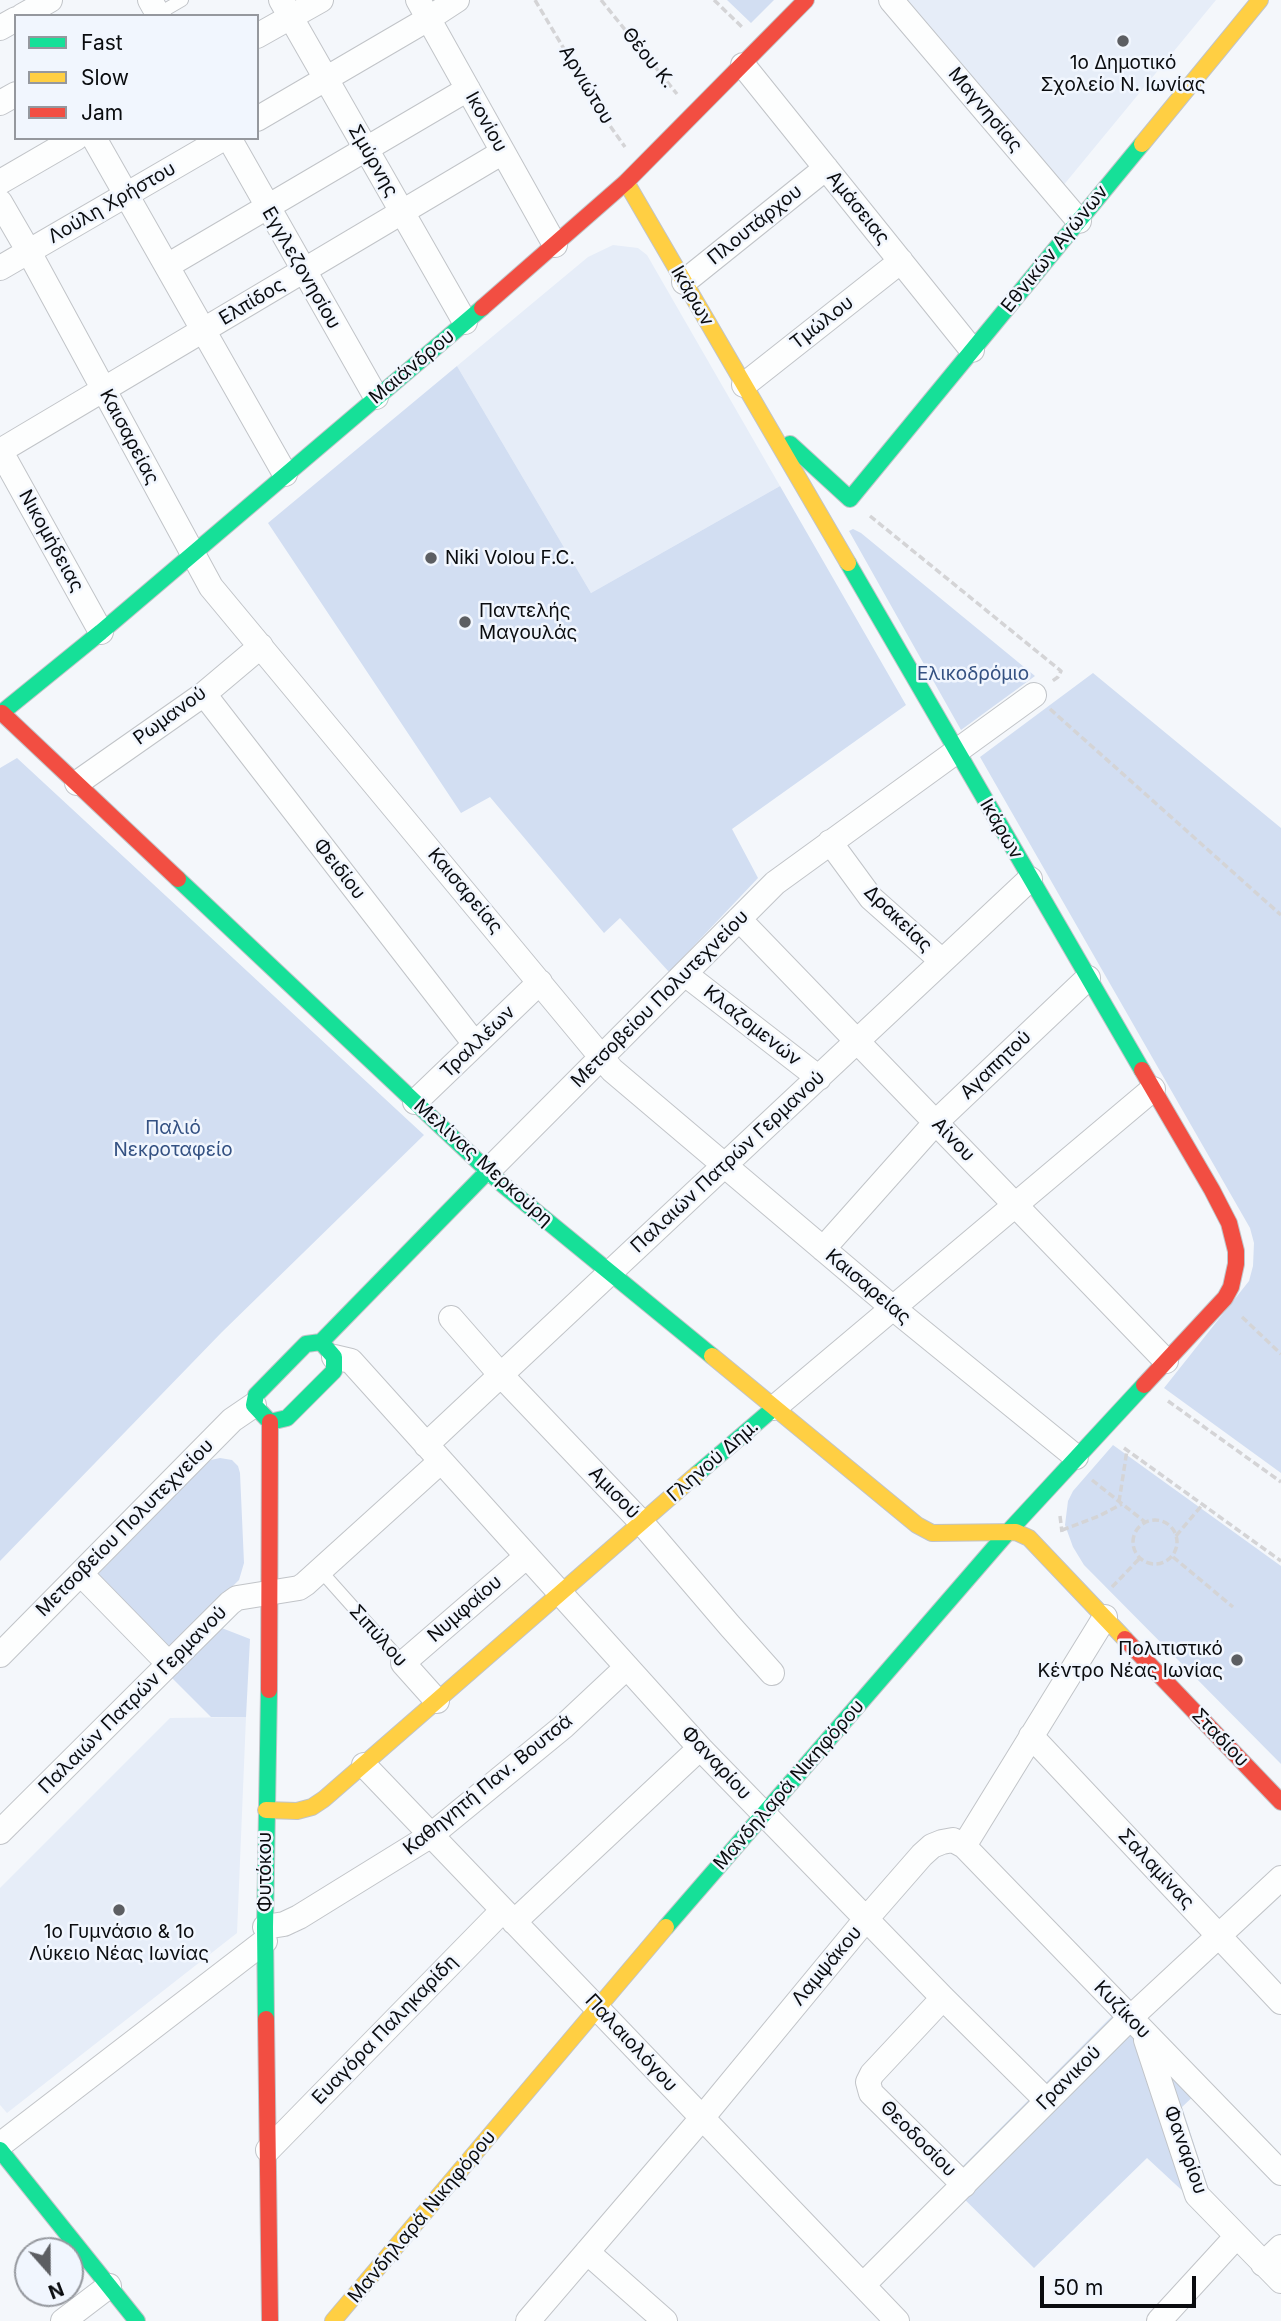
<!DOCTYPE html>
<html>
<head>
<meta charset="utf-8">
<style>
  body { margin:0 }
  #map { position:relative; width:1281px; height:2321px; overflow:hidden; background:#f4f7fb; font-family:Inter,sans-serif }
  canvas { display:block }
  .legend { position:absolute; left:14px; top:14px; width:245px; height:126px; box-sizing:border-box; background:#f1f6fe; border:2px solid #95989e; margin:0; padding:9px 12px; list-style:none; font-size:21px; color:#0a0c0f }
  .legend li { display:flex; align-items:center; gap:14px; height:35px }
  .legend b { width:35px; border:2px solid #95989e }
  .north { position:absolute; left:14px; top:2237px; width:70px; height:70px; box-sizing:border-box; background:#f1f6fe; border:2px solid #95989e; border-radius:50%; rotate:159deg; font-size:19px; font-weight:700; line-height:28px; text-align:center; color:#0a0c0f }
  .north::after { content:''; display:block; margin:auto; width:24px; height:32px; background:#5c5e62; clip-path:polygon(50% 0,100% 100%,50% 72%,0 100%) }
  .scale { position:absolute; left:1040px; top:2276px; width:156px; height:32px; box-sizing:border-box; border:4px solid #0a0c0f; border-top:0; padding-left:9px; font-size:21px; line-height:24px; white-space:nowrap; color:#0a0c0f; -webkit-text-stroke:5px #f1f6fe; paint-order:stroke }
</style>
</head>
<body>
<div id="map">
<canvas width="1281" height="2321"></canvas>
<ul class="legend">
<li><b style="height:9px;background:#16e098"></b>Fast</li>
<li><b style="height:9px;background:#ffcf43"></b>Slow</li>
<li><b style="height:9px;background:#f24e42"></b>Jam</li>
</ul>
<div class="north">N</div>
<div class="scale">50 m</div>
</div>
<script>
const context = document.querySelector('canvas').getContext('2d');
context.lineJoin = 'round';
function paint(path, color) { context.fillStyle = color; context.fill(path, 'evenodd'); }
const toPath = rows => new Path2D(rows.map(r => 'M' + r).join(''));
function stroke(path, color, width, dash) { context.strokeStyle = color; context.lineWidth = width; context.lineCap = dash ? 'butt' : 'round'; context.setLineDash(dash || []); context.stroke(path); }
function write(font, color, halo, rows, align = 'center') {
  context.font = font + ' Inter,sans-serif'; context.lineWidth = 5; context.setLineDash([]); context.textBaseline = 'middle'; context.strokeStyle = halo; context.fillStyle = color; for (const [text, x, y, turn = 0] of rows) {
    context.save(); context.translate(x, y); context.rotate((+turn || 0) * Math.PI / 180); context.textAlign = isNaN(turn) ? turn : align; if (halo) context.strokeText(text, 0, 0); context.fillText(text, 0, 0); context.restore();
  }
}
paint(toPath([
  [903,0,1216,0,1062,187],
  [613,245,638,248,647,255,780,486,591,593,457,366,588,257],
  [246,1717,237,1933,7,2113,0,2105,0,1888,170,1718]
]), '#e6edf8');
paint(toPath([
  [727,0,774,0,751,23],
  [457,366,591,593,780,486,906,705,732,829,758,878,669,972,620,918,604,933,490,797,461,813,268,523],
  [853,529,861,533,1035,676,961,730,849,531],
  [1093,673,1281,828,1281,1473,1164,1388,1249,1281,1253,1266,1254,1243,1250,1228,980,757],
  [17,758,424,1135,222,1332,0,1561,0,768],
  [1113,1445,1281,1566,1281,1764,1084,1565,1073,1547,1065,1525,1068,1501,1073,1491],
  [220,1458,232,1460,238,1466,240,1473,244,1563,239,1580,167,1651,95,1577,204,1465,211,1460],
  [214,1625,250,1639,246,1717,211,1717,166,1672],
  [1118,2010,1198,2092,1182,2107,1209,2190,1188,2196,1147,2158,1034,2268,947,2182]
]), '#d2def2');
const lane = toPath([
  [158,14,182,0],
  [320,1570,403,1663]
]);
const street = toPath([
  [150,0,159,16],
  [281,0,465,322],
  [418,0,555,245],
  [891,0,1079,221],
  [22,16,50,0],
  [0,28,16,19],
  [257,36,321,0],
  [743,65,972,350],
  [0,103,16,94],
  [257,119,428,19,457,0],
  [94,138,285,474],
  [229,138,376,397],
  [0,182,76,138],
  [0,202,29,252,211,587,612,1070,893,1308,1076,1457],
  [167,266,468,89],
  [0,268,224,138],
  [684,282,826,168],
  [744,385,901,261],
  [0,450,101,632],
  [0,451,503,152],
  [204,694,475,1044],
  [77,783,204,694,261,646],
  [830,842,871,898,942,961],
  [739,919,1166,1361],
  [685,974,819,1078],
  [415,1102,540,982],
  [488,1171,775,883,1034,695],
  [823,1249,936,1122,1088,978],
  [451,1318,500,1374,642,1523,730,1626,772,1673],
  [334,1357,351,1361,700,1748,943,1998,1047,2101],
  [774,1408,1153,1089],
  [426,1445,1030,879],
  [81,1574,169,1664],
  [0,1655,232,1420,254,1405],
  [437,1701,403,1663,527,1556],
  [1031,1736,1281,2002],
  [364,1765,897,2321],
  [0,1832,230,1603,237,1598,299,1588,305,1584,441,1461],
  [964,1846,1281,2173],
  [514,1922,700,1748],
  [265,1927,284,1924,299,1917,430,1836,563,1727,627,1667],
  [943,1998,872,2074,868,2082,871,2093,964,2185],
  [1146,2040,1197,2195,1281,2281],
  [0,2145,265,1941],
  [268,2150,502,1911],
  [587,2252,665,2321],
  [1263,2264,1281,2247],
  [863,2285,1128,2020,1281,1878],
  [63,2321,109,2286],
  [528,2321,702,2118,867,1918,922,1855,932,1846,942,1842,953,1840,964,1846,1105,1617],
  [1159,2321,1236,2237]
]);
const fast = toPath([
  [790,444,850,499,1142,144],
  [848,563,1142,1070],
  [0,714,101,632,482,308],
  [178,879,502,1184,712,1356],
  [321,1342,488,1171],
  [321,1342,334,1357,334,1371,287,1418,270,1422,254,1405,256,1395,306,1344,321,1342],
  [697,1474,774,1408],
  [666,1927,1008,1532,1144,1385],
  [266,2019,265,1927,269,1690],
  [0,2150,137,2321]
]);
const slow = toPath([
  [1142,144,1260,0],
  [626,182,848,563],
  [712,1356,917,1525,932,1533,1016,1532,1029,1538,1125,1639],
  [266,1810,297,1811,312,1807,324,1799,697,1474],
  [333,2321,666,1927]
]);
const jam = toPath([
  [482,308,626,182,806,0],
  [2,713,178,879],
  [1142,1070,1212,1190,1229,1223,1236,1251,1236,1264,1231,1287,1225,1298,1144,1385],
  [1125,1639,1281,1802],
  [269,1690,270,1422],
  [266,2019,270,2321]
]);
stroke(lane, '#c1c4c8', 14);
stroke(street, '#c1c4c8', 26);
stroke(fast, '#c1c4c8', 18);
stroke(slow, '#c1c4c8', 18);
stroke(jam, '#c1c4c8', 18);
stroke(toPath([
  [535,0,608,123,625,147],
  [601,0,677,94],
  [714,0,742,27],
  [870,516,1061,671,1058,677,1051,682],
  [1050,709,1281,915],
  [1242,1317,1281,1354],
  [1168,1401,1281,1482],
  [1124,1448,1281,1561],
  [1092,1480,1145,1522],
  [1119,1502,1127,1450],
  [1060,1516,1062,1532],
  '1133 1542a22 22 0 1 1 44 0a22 22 0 1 1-44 0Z',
  [1062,1530,1099,1516,1122,1504],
  [1176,1536,1202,1505],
  [1173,1557,1233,1607],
  [1112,1587,1140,1558]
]), '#d4d4d6', 3.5, [7, 3.5]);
stroke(lane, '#fdfefe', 12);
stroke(street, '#fdfefe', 24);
stroke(fast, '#16e098', 16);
stroke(slow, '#ffcf43', 16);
stroke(jam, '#f24e42', 16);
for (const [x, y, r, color] of [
  [1123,41,7,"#5c5e62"],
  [431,558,7,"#5c5e62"],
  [465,622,7,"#5c5e62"],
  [1237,1660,7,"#5c5e62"],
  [119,1910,7,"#5c5e62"]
]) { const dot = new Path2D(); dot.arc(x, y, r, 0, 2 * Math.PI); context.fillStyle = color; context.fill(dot); stroke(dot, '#f1f6fe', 2.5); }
write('19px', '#0a0c0f', '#f1f6fe', [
  ["Θέου Κ.",648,58,51],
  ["Αρνιώτου",586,85,59],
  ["Μαγνησίας",985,110,50],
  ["Ικονίου",486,122,61],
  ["Σμύρνης",373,161,60],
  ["Λούλη Χρήστου",112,203,-30],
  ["Αμάσειας",858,208,51],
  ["Πλουτάρχου",755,225,-39],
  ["Εθνικών Αγώνων",1055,249,-51],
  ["Εγγλεζονησίου",301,268,60],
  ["Ικάρων",692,296,60],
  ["Ελπίδος",252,302,-31],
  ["Τμώλου",822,323,-38],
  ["Μαιάνδρου",412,367,-40],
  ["Καισαρείας",129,437,62],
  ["Νικομήδειας",51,541,61],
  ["Ρωμανού",170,716,-36],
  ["Ικάρων",1001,829,60],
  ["Φειδίου",339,869,52],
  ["Καισαρείας",465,891,50],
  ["Δρακείας",898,919,44],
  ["Μετσοβείου Πολυτεχνείου",660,999,-45],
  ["Κλαζομενών",752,1026,38],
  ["Τραλλέων",478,1042,-44],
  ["Αγαπητού",996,1065,-44],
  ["Αίνου",953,1140,46],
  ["Παλαιών Πατρών Γερμανού",728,1162,-43],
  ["Μελίνας Μερκούρη",483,1163,42],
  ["Καισαρείας",868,1287,40],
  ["Γληνού Δημ.",713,1461,-41],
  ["Αμισού",614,1493,46],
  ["Μετσοβείου Πολυτεχνείου",125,1528,-45],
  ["Νυμφαίου",465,1609,-41],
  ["Σιπύλου",378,1636,48],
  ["Παλαιών Πατρών Γερμανού",133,1700,-45],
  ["Σταδίου",1220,1738,46],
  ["Φαναρίου",716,1763,47],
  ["Καθηγητή Παν. Βουτσά",488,1785,-39],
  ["Μανδηλαρά Νικηφόρου",789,1785,-49],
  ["Σαλαμίνας",1156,1869,47],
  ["Φυτόκου",265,1872,-90],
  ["Λαμψάκου",827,1966,-50],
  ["Κυζίκου",1122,2010,46],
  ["Ευαγόρα Παληκαρίδη",385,2030,-46],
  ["Παλαιολόγου",631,2043,47],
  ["Γρανικού",1069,2078,-45],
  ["Θεοδοσίου",918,2139,45],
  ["Φαναρίου",1185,2150,70],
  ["Μανδηλαρά Νικηφόρου",422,2217,-50]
]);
write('19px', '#0a0c0f', '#f1f6fe', [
  ["1ο Δημοτικό",1123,63],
  ["Σχολείο Ν. Ιωνίας",1123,85],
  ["Niki Volou F.C.",445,558,"left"],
  ["Παντελής",479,611,"left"],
  ["Μαγουλάς",479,633,"left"],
  ["Πολιτιστικό",1223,1649,"right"],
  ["Κέντρο Νέας Ιωνίας",1223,1671,"right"],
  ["1ο Γυμνάσιο & 1ο",119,1932],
  ["Λύκειο Νέας Ιωνίας",119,1954]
]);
write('19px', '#345182', '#f1f6fe', [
  ["Ελικοδρόμιο",973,674],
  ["Παλιό",173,1128],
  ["Νεκροταφείο",173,1150]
]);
</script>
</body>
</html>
